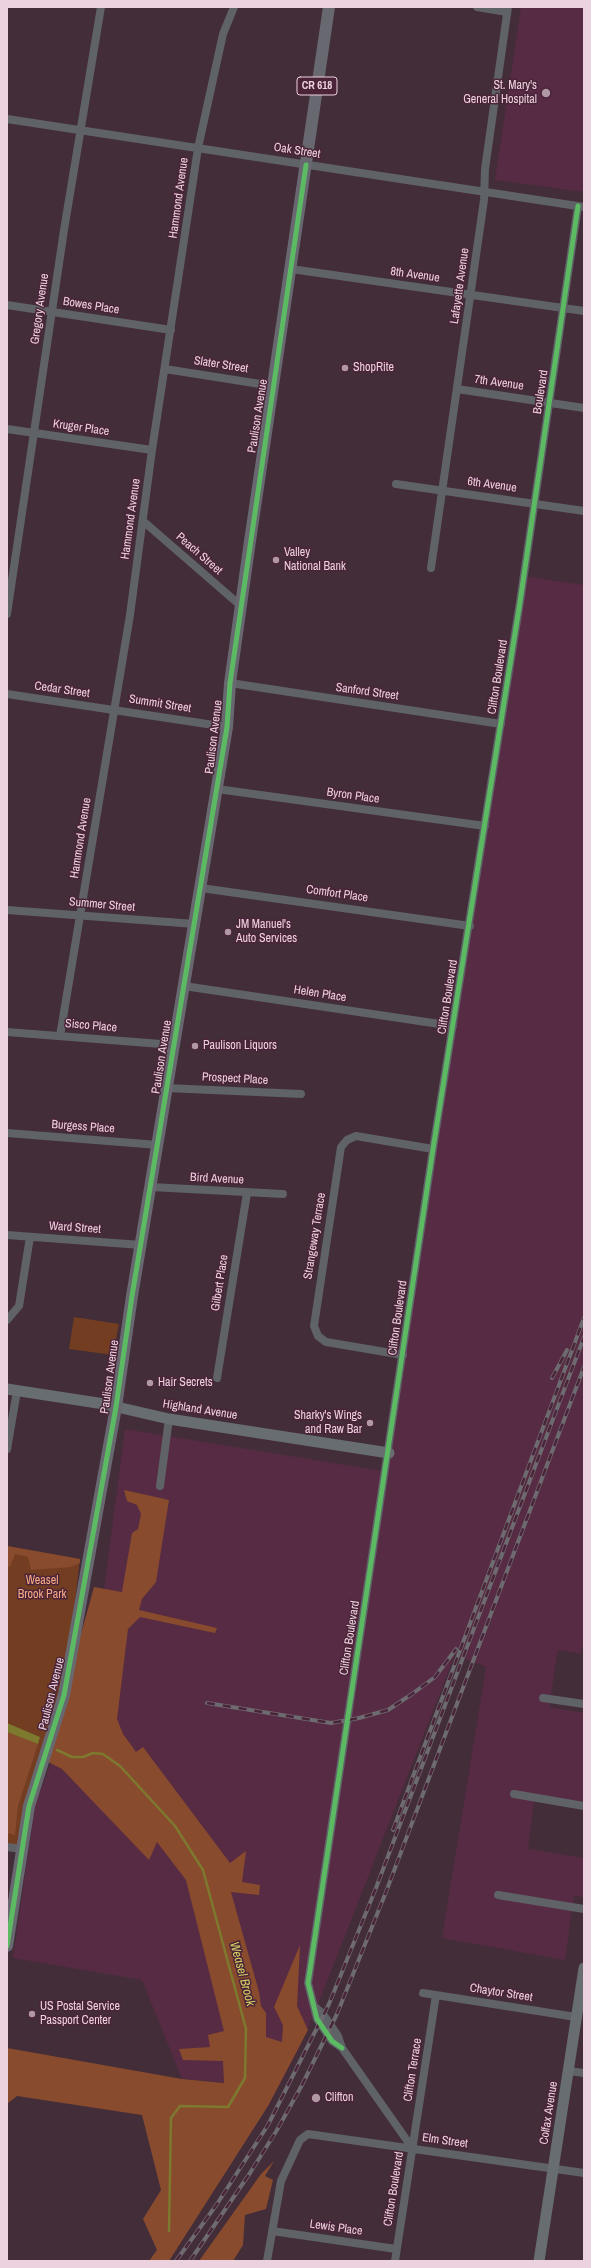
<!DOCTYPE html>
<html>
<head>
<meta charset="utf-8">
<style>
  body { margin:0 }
  #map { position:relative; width:591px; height:2268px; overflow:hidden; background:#422d39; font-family:"Archivo Narrow",sans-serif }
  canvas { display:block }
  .frame { position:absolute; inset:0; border:8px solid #ecd2de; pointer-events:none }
</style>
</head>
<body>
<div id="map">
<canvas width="591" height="2268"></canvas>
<div class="frame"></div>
</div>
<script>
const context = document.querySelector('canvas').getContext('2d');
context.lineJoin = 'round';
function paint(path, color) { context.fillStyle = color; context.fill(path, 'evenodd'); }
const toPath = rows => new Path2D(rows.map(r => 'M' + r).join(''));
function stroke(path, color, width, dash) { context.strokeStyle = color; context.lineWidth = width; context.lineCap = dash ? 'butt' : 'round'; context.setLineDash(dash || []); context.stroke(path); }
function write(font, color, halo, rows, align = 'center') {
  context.font = font + ' "Archivo Narrow",sans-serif'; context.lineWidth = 3; context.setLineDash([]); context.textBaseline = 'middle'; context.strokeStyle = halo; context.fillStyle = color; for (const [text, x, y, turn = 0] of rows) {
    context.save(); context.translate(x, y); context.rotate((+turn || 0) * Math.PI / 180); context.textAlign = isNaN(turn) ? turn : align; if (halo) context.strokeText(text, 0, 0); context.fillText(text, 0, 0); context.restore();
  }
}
paint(toPath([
  [521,7,584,7,584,192,495,180],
  [523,576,584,585,584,1638,581,1654,558,1650,549,1707,584,1713,584,1802,535,1794,528,1849,584,1858,584,1897,574,1896,565,1960,442,1938,486,1667,455,1655,319,2002,300,2046,268,2106,221,2082,182,2079,142,1980,13,1958,35,1805,51,1763,62,1768,81,1710,104,1589,125,1429,388,1472]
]), '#572b43');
paint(toPath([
  [74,1317,119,1324,113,1355,69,1349],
  [7,1546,80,1559,64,1695,22,1849,7,1846]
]), '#733d21');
paint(toPath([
  [124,1490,169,1500,156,1582,142,1599,139,1610,217,1628,215,1633,140,1617,128,1629,117,1719,123,1734,136,1752,143,1747,230,1863,246,1851,242,1882,260,1885,259,1895,231,1892,259,1992,261,2006,266,2013,266,2037,282,2042,283,2025,274,2007,300,1945,297,2006,308,2030,268,2106,169,2261,149,2261,157,2250,143,2219,161,2190,142,2115,17,2096,7,2104,7,2048,182,2079,224,2083,223,2061,183,2060,179,2049,210,2047,208,2035,224,2031,186,1880,157,1842,149,1860,62,1769,44,1760,64,1695,94,1587,122,1592,132,1533,138,1529,141,1514,137,1505,127,1501],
  [7,1546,80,1559,80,1563,71,1567,31,1570,28,1557,15,1554,10,1567,7,1566],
  [7,1732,38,1744,18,1806,15,1835,7,1833],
  [274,2161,265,2176,273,2180,266,2209,245,2215,243,2245,233,2261,199,2261,261,2174]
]), '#894b2e');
paint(toPath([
  [7,1723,40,1737,38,1744,7,1732]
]), '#7d792f');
stroke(toPath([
  [57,1750,72,1757,83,1757,93,1753,103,1754,120,1766,175,1826,203,1870,246,2029,245,2078,228,2107,180,2106,171,2118,169,2231]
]), '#7d792f', 2.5);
stroke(toPath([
  [477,7,507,12],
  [7,119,584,207],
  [291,269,584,311],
  [7,305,171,330],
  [165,369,273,386],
  [457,389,584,408],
  [7,429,152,450],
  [396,484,584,511],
  [143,521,241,606],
  [431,568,484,200,485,169,508,7],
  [7,614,64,230,101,7],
  [230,683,501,724],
  [7,694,227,727],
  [217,789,485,826],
  [201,888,470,926],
  [7,910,195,924],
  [184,986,453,1026],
  [7,1032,174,1045],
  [60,1036,130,615,152,450,198,148,223,34,234,7],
  [167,1088,301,1094],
  [7,1133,158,1145],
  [151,1187,283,1194],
  [7,1235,141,1245],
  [7,1320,19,1306,30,1237],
  [403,1355,326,1342,318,1336,314,1326,341,1147,347,1140,356,1136,433,1149],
  [217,1378,247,1193],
  [7,1449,17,1391],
  [160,1486,169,1419],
  [543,1698,584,1704],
  [514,1794,584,1806],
  [7,1847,22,1849],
  [498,1895,584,1909],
  [423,1993,576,2017],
  [314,2006,323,2014,338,2036,342,2048,413,2149],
  [342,2048,332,2041,317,2019,308,1983,433,1149,520,602,578,206],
  [569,2071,584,2073],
  [272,2231,396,2249],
  [267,2261,281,2181,300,2140,308,2134,584,2173],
  [395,2261,436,1995]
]), '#5f6267', 8);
stroke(toPath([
  [7,1389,104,1404,169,1419,389,1453],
  [539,2261,584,1968]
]), '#686d72', 11);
stroke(toPath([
  [7,1946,29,1806,64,1695,116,1407,132,1296,227,727,230,683,250,541,329,7]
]), '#686970', 12);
const rail = toPath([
  [552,1378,567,1350],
  [207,1703,331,1723,359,1718,388,1710,412,1694,435,1677,456,1649],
  [393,1830,584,1318],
  [176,2261,217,2204,268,2125,329,2004,376,1888,584,1337],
  [190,2261,250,2173,277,2130,302,2085,337,2014,386,1892,584,1367]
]);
stroke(rail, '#6d6a70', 4);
stroke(rail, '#4b243a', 2.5, [8]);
stroke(toPath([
  [7,1946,29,1806,64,1695,116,1407,132,1296,227,727,230,683,306,165],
  [342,2048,332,2041,317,2019,308,1983,433,1149,520,602,578,206]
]), '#5cba63', 5);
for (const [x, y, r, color] of [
  [546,93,5,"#b098a4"],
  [345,368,4,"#b098a4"],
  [276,560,4,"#b098a4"],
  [228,932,4,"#b098a4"],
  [195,1046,4,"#b098a4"],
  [150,1383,4,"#b098a4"],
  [370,1423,4,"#b098a4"],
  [32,2014,4,"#b098a4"],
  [316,2098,5,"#b098a4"]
]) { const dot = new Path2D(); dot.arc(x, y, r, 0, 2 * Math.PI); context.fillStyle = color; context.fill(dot); stroke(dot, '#4b243a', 1.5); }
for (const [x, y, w] of [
  [317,86,40]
]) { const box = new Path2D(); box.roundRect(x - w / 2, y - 9, w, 18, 3); context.fillStyle = '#4b243a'; context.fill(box); stroke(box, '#ecd2de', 1); }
write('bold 11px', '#ecd2de', null, [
  ["CR 618",317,86]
]);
write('12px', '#ecd2de', '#4b243a', [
  ["St. Mary's",537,86,"right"],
  ["General Hospital",537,100,"right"],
  ["ShopRite",353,368],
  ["Valley",284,553],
  ["National Bank",284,567],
  ["JM Manuel's",236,925],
  ["Auto Services",236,939],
  ["Paulison Liquors",203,1046],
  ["Hair Secrets",158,1383],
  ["Sharky's Wings",362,1416,"right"],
  ["and Raw Bar",362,1430,"right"],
  ["US Postal Service",40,2007],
  ["Passport Center",40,2021],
  ["Clifton",325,2098]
], 'left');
write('12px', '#ecd2de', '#4b243a', [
  ["Oak Street",297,151,9],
  ["Hammond Avenue",179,198,-82],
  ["8th Avenue",415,275,8],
  ["Lafayette Avenue",460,286,-82],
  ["Bowes Place",91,306,9],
  ["Gregory Avenue",40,309,-82],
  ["Slater Street",221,365,9],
  ["7th Avenue",499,383,8],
  ["Boulevard",541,392,-81],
  ["Paulison Avenue",258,416,-81],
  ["Kruger Place",81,428,8],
  ["6th Avenue",492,485,8],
  ["Hammond Avenue",131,519,-82],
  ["Peach Street",199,554,41],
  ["Clifton Boulevard",498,677,-81],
  ["Cedar Street",62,690,8],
  ["Sanford Street",367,692,8],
  ["Summit Street",160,704,9],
  ["Paulison Avenue",214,737,-83],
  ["Byron Place",353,796,8],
  ["Hammond Avenue",81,838,-81],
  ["Comfort Place",337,894,8],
  ["Summer Street",102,905,5],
  ["Helen Place",320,994,9],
  ["Clifton Boulevard",448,997,-81],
  ["Sisco Place",91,1026,5],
  ["Paulison Avenue",162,1057,-81],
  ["Prospect Place",235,1079,3],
  ["Burgess Place",83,1127,4],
  ["Bird Avenue",217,1179,3],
  ["Ward Street",75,1228,4],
  ["Strangeway Terrace",315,1236,-81],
  ["Gilbert Place",220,1283,-81],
  ["Clifton Boulevard",398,1318,-82],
  ["Paulison Avenue",110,1377,-82],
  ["Highland Avenue",200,1410,9],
  ["Clifton Boulevard",350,1638,-81],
  ["Paulison Avenue",52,1694,-76],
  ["Chaytor Street",501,1993,9],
  ["Clifton Terrace",413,2070,-81],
  ["Colfax Avenue",549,2113,-81],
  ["Elm Street",445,2141,8],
  ["Clifton Boulevard",394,2189,-81],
  ["Lewis Place",336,2228,8]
]);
write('12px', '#faac84', '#4b243a', [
  ["Weasel",42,1581],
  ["Brook Park",42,1595]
]);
write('italic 13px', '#d3d061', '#4b243a', [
  ["Weasel Brook",242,1974,75]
]);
</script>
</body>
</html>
